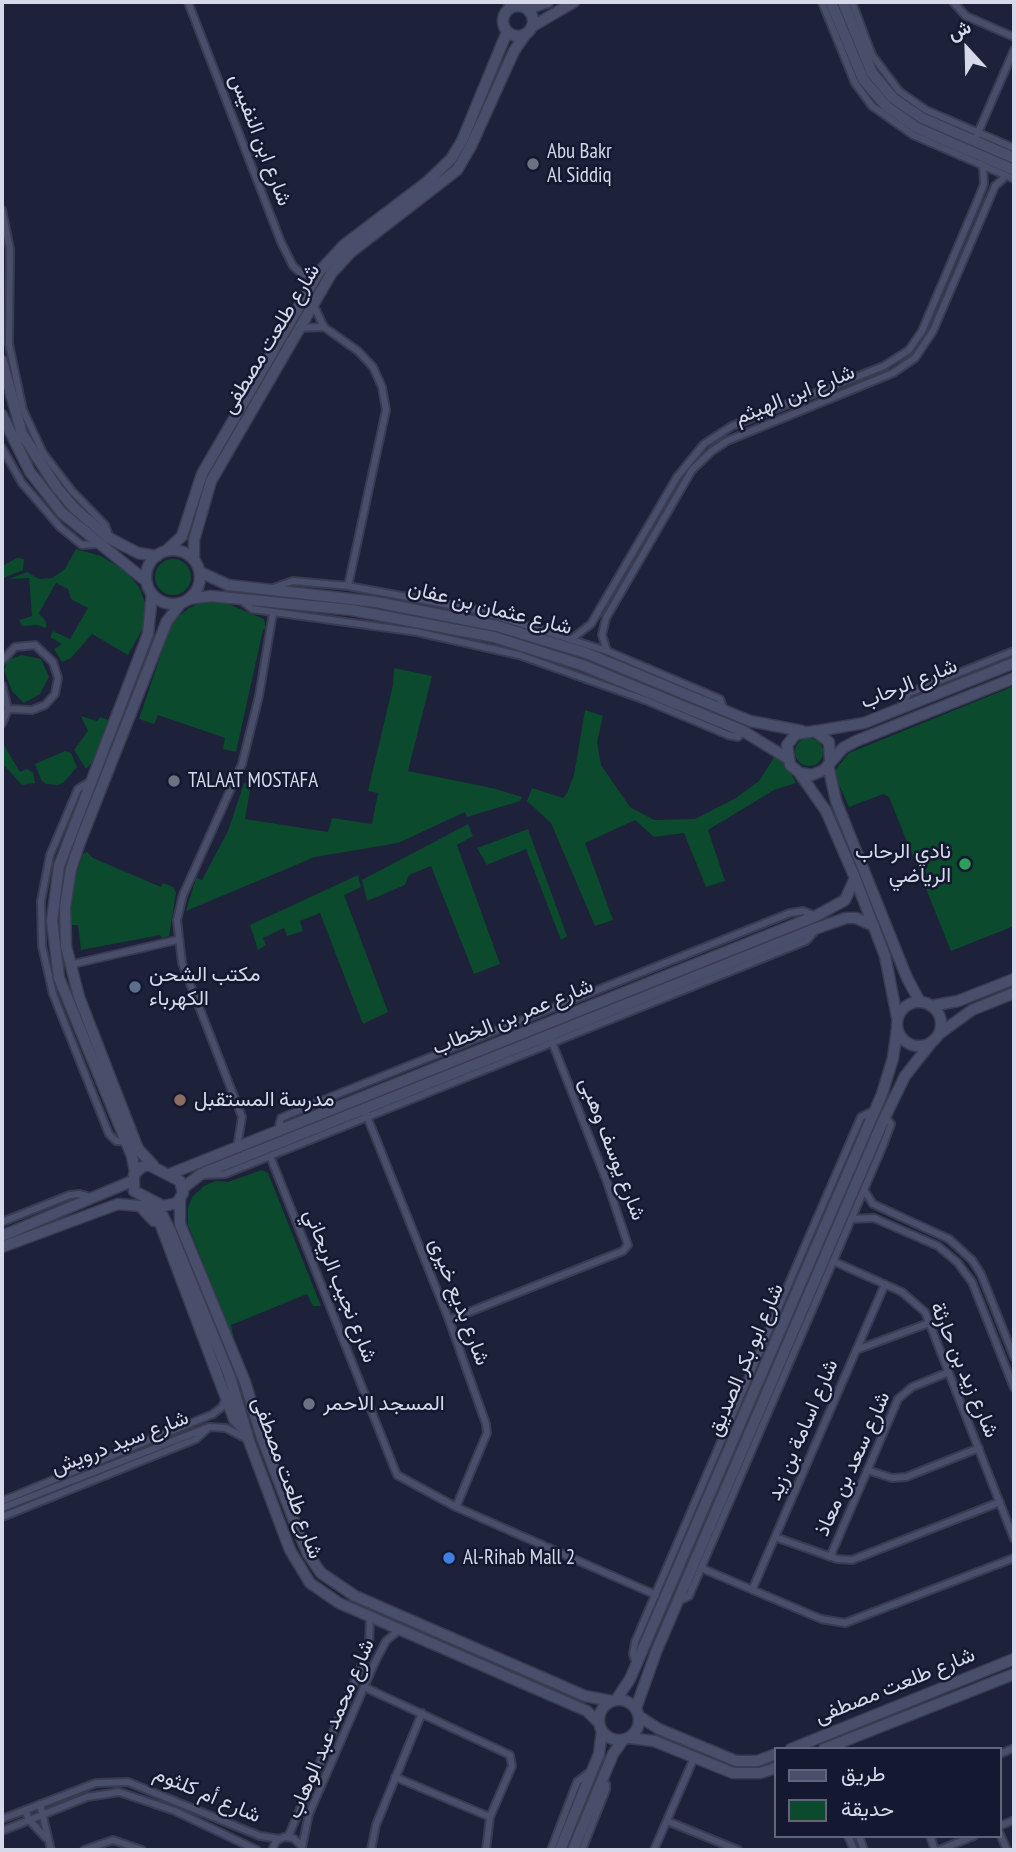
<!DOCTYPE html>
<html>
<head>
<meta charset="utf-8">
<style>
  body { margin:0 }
  #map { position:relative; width:1016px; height:1852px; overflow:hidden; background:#1d213a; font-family:"PT Sans Narrow",Vazirmatn,sans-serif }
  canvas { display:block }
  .frame { position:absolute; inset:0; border:4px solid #d5d9ea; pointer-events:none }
  .legend { position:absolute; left:774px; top:1747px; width:228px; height:91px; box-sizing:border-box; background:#141830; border:2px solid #61657a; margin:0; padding:9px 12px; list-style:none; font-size:21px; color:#d5d9ea }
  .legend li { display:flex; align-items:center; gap:14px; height:35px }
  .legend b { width:35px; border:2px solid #61657a }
  .north { position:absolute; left:932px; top:14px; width:70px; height:70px; -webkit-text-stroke:5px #141830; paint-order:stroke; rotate:338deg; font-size:19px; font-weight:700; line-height:28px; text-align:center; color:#d5d9ea }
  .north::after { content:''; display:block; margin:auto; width:24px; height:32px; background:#d5d9ea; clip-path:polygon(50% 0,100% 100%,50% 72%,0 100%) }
</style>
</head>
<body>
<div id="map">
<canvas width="1016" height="1852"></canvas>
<div class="frame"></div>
<ul class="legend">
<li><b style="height:9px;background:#494e6b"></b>طريق</li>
<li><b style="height:19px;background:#0b4a2c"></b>حديقة</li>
</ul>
<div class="north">ش</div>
</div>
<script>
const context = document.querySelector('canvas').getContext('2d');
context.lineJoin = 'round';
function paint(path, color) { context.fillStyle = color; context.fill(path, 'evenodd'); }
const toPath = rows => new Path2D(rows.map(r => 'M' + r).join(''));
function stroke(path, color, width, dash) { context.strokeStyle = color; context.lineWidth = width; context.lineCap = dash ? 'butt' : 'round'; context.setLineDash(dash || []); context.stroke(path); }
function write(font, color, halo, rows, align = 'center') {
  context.font = font + ' "PT Sans Narrow",Vazirmatn,sans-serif'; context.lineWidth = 5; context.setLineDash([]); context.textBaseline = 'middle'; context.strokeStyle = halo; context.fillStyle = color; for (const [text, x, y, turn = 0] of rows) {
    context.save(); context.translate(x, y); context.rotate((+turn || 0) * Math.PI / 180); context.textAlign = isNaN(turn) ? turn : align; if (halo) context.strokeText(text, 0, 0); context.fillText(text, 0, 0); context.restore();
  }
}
paint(toPath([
  [76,549,101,556,126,571,139,587,147,608,142,630,128,655,92,634,71,658,62,662,54,649,62,644,50,637,53,631,70,639,88,608,71,599,68,589,56,583,39,613,46,622,46,628,37,625,22,626,19,620,32,616,29,578,9,579,27,572,39,579,52,578,65,569],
  [17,558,24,559,23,570,3,578,2,566],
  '155 577a18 18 0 1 1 36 0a18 18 0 1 1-36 0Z',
  [221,601,264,619,266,628,263,630,236,752,223,749,225,738,158,715,154,724,139,719,172,622,189,608,203,602],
  [22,655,41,659,49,677,40,694,24,703,12,691,4,670,8,660],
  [394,668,432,676,408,771,492,788,522,797,520,801,467,817,465,812,398,843,315,857,186,911,196,878,202,880,228,831,244,783,251,785,245,819,328,832,332,818,372,824,378,793,368,791,393,685],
  [1014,686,1014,926,951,951,889,797,883,794,849,807,836,778,836,769,849,753],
  [585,710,603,716,597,742,601,765,630,807,654,820,695,819,736,798,759,781,779,750,796,783,774,790,708,830,725,881,706,887,684,833,654,837,635,820,585,843,613,920,595,926,551,823,527,801,532,788,563,798,567,793,574,775],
  [81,716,97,721,100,717,108,720,95,759,86,769,74,750,88,731],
  '795 752a14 14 0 1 1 28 0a14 14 0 1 1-28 0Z',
  [2,742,20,772,26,769,33,772,35,783,22,785,2,763],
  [65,751,71,753,77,767,64,782,58,785,46,784,41,780,35,764],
  [468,824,473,836,457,845,500,964,474,974,431,866,409,875,405,885,367,901,362,880],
  [528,829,567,936,561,940,526,849,487,865,477,848],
  [87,852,93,858,161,887,163,883,173,887,176,893,169,936,162,938,160,935,81,950,78,925,70,925,71,907,77,871,83,854],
  [358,875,361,887,344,895,388,1012,363,1024,320,913,300,921,303,931,287,936,284,928,263,938,266,945,258,950,250,925],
  [262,1170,268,1173,321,1306,313,1306,307,1294,231,1325,234,1340,188,1225,188,1208,192,1197,204,1186,216,1181,228,1182]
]), '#0b4a2c');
const street = toPath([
  [188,2,281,242,293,266,312,283],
  [507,2,509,9],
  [822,2,855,83,872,106,913,135,1014,179],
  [852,2,872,55,899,91,926,110,1014,148],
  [953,2,966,16,1014,37],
  [977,135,1014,50],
  [2,210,10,249,9,344,23,410,43,453,72,491,105,525,109,536],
  [314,306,324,327,358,351,373,367,382,387,386,410,348,586],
  [298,328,324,327],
  [2,448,22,483,60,527,82,545,96,544],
  [271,589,293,581,348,586,477,610,607,651,720,699,724,710],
  [240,599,252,609,417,632,519,655,645,700,728,735,738,737,743,731],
  [573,638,591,624,677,477,704,444,732,426,884,366,909,350,922,331,979,197,984,184,983,167],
  [607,651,602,635,606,618,692,470,712,451,727,441,893,373,915,358,933,331,995,186,1006,176],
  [2,661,15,647,35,645,53,662,58,678,55,694,45,705,32,710,8,709],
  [2,685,8,709,2,724],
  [899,709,909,693,1014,651],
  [91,781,78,789,50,855,41,901,42,946,53,994,109,1134,116,1141,126,1142],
  [69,965,177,940],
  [366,1114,449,1320,486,1424,487,1433,456,1507],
  [278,1131,281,1118,333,1096,790,913,803,911,816,916],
  [237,1148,242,1117,182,963,177,920,183,895,242,764,259,696,273,613],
  [270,1156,397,1475,456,1507,656,1595],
  [203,1175,225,1174,270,1156,806,941,815,931],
  [864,1190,873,1204,949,1239,972,1260,981,1274,1014,1357],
  [851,1219,874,1218,938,1246,957,1262,972,1282,1014,1388],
  [2,1222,70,1195,80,1194,93,1198],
  [833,1261,902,1292,925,1312,1014,1539],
  [449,1320,623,1251,628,1245,607,1182,552,1042],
  [856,1350,929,1323],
  [867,1470,892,1478,906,1477,979,1448],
  [2,1501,213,1414,222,1407,226,1398],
  [2,1508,209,1427,226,1428,247,1439],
  [2,1517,196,1439,208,1428],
  [775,1537,837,1559,852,1560,1000,1502],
  [830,1557,898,1399,912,1387,949,1372],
  [701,1568,821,1619,845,1623,1014,1558],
  [752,1590,885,1284],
  [677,1602,689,1596,884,1143,891,1124,885,1116],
  [636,1664,633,1654,635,1642,805,1246,861,1117,875,1110],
  [364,1687,510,1755,512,1766,490,1817,486,1850],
  [1000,1754,1014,1748],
  [395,1777,490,1817],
  [40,1804,51,1850],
  [25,1810,29,1820,46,1838],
  [2,1819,96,1783,128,1782,260,1836,280,1839],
  [667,1821,738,1850],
  [1000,1826,1014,1820],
  [2,1831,87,1797,119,1792,175,1811,257,1850],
  [1000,1834,1007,1850],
  [848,1836,854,1850],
  [859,1836,864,1850],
  [930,1836,935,1850],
  [288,1837,369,1648,370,1616],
  [302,1847,309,1814,375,1662,386,1641,400,1629],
  [84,1850,113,1840,142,1850],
  [272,1850,276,1841,284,1837,293,1838,302,1846],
  [371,1850,376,1825,422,1713],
  [551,1850,577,1782,592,1770],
  [582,1850,606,1790,606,1784,601,1780],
  [654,1850,694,1758],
  [939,1850,974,1836]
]);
const secondary = toPath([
  [831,2,863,79,886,106,917,128,1014,170],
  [843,2,872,73,893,98,922,118,1014,158],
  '503 21a15 15 0 1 1 30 0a15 15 0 1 1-30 0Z',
  [527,9,548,2],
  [533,26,574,2],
  [2,361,22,434,57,488,75,509,109,538,138,553,157,556],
  [2,415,30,472,62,513,146,581],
  '146 577a27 27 0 1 1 54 0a27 27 0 1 1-54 0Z',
  [166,551,182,536,202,474,319,272,344,245,427,182,451,159,462,141,507,32],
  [194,560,194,540,211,481,331,274,351,252,457,170,471,146,514,51,525,35],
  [200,572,228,585,376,602,497,626,586,653,750,721,802,731],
  [189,599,211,596,352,610,494,637,582,665,743,731,787,758],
  [817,731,864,723,1014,663],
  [830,760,829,742,815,731,796,734,787,745,790,765,800,773,812,775,824,770,843,748,856,741,1014,678],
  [828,765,836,801,907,978,920,1002],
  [800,774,826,811,855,878,885,956,897,1017],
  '897 1024a22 22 0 1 1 44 0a22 22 0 1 1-44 0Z',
  [931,1006,958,1001,1014,979],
  [939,1034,972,1010,1014,993],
  [149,1165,180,1181,183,1193,177,1203,163,1206,134,1191,134,1174,142,1167,149,1165],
  [153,1165,138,1149,79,997,66,946,65,907,71,869,80,842,167,621,181,603],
  [135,1172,132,1156,59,978,52,921,59,866,148,634,152,594],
  [170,1174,816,916,845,900,855,878],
  [183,1188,201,1174,820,927,846,918,856,918,874,926],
  [145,1198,157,1215,234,1419,247,1433],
  [180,1200,180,1224,245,1382,262,1438,294,1521,308,1554,321,1573,355,1596,585,1696,612,1701],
  [156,1203,170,1230,230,1377,249,1441,290,1550,310,1583,339,1603,587,1711,599,1723],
  [2,1236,132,1181],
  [2,1247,118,1204,140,1206,154,1221],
  '599 1720a20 20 0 1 1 40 0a20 20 0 1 1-40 0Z',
  [616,1700,630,1679,882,1094,893,1058,897,1029],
  [636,1708,656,1652,883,1121,905,1076,931,1043],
  [640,1717,659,1729,736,1761,757,1761,776,1754],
  [630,1738,654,1741,733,1773,760,1773,776,1768],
  [791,1749,1014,1659],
  [824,1749,1014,1674],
  [560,1850,599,1754,602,1731],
  [573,1850,613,1754,623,1740]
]);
stroke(street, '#393c51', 10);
stroke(secondary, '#393c51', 13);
stroke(street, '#494e6b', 6);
stroke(secondary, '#494e6b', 10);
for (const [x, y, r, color] of [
  [533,164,7,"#6b7280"],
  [174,781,7,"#6b7280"],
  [965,864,7,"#2e9e5b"],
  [135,987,7,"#5c6f8a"],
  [180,1100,7,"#8d6e63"],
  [309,1404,7,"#6b7280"],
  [449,1558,7,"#3f7fe0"]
]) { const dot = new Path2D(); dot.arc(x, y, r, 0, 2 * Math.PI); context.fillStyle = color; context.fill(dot); stroke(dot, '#141830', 2.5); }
write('21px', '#d5d9ea', '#141830', [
  ["شارع ابن النفيس",260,140,69],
  ["شارع طلعت مصطفى",271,339,-59],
  ["شارع ابن الهيثم",795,395,-22],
  ["شارع عثمان بن عفان",490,608,14],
  ["شارع الرحاب",909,684,-22],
  ["شارع عمر بن الخطاب",513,1017,-22],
  ["شارع يوسف وهبى",612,1149,69],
  ["شارع نجيب الريحاني",340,1286,68],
  ["شارع بديع خيرى",459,1302,69],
  ["شارع ابو بكر الصديق",746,1360,-67],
  ["شارع زيد بن حارثة",964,1370,67],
  ["شارع اسامة بن زيد",803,1430,-67],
  ["شارع سيد درويش",120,1443,-21],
  ["شارع سعد بن معاذ",853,1464,-66],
  ["شارع طلعت مصطفى",287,1478,70],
  ["شارع طلعت مصطفى",895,1686,-22],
  ["شارع محمد عبد الوهاب",331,1729,-67],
  ["شارع أم كلثوم",207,1795,23]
]);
write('21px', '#d5d9ea', '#141830', [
  ["Abu Bakr",547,152],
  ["Al Siddiq",547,176],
  ["TALAAT MOSTAFA",188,781],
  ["نادي الرحاب",951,852,"right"],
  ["الرياضي",951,876,"right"],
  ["مكتب الشحن",149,975],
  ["الكهرباء",149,999],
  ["مدرسة المستقبل",194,1100],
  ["المسجد الاحمر",323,1404],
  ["Al-Rihab Mall 2",463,1558]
], 'left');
</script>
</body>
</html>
